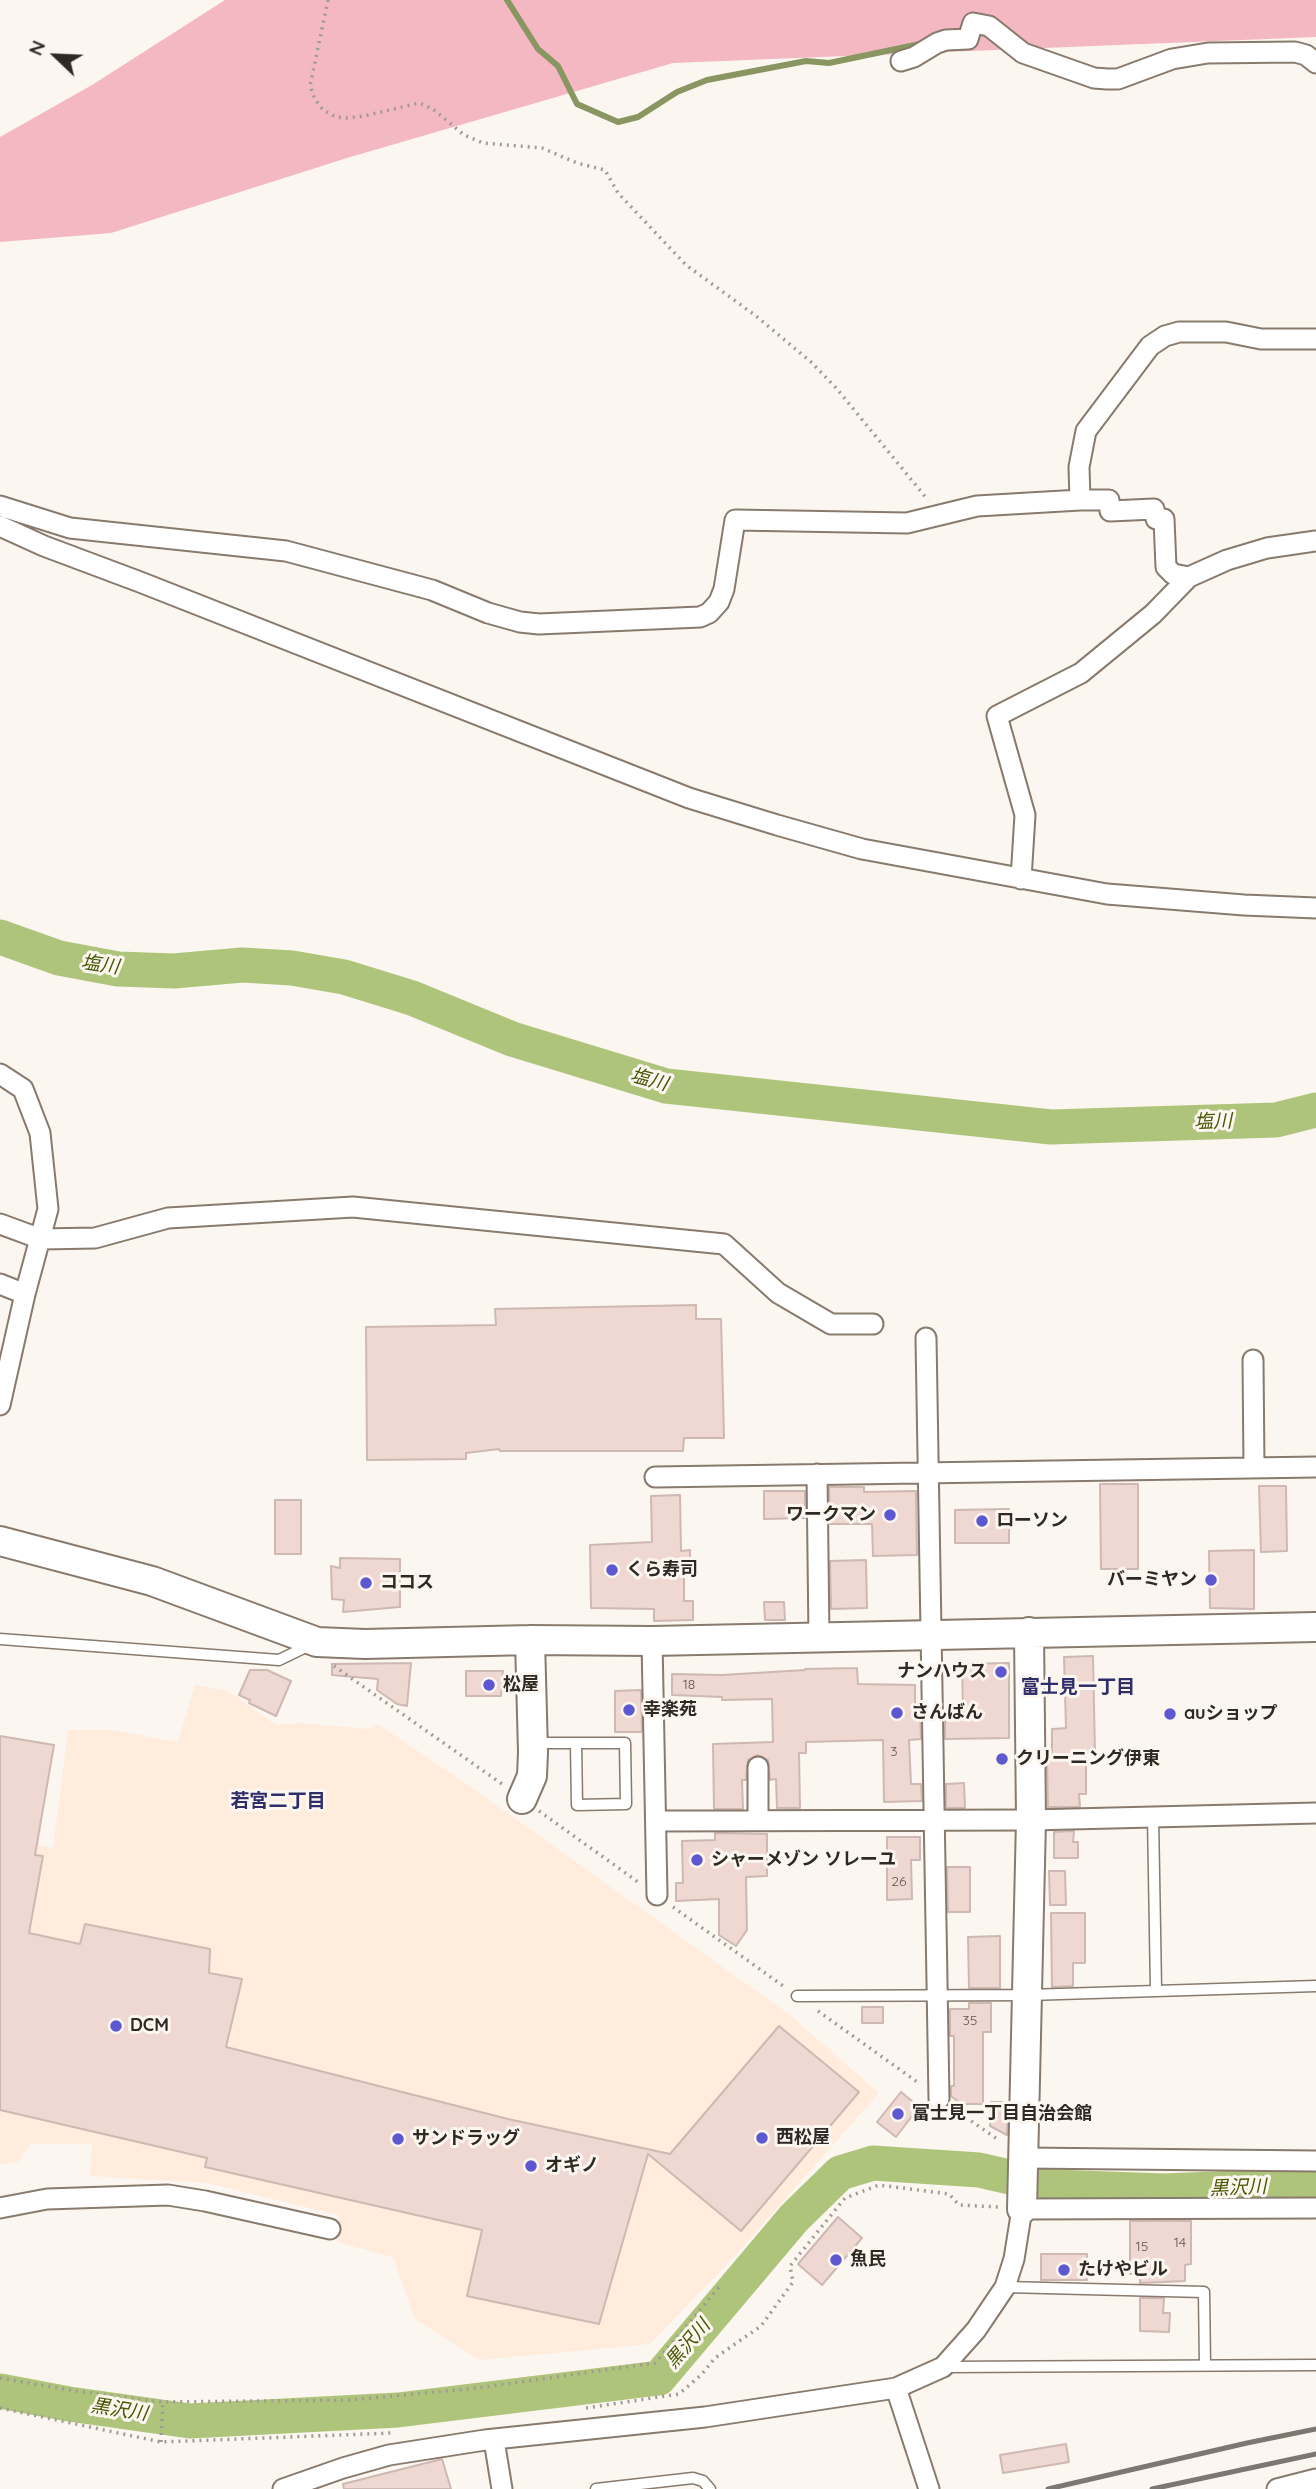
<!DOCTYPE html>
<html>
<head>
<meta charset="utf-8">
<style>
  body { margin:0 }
  #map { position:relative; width:1316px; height:2489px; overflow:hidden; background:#fcf6f0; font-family:Quicksand,sans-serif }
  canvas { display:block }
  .north { position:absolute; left:21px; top:21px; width:70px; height:70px; -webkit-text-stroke:5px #fcf6f0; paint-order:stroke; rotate:293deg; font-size:19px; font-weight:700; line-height:28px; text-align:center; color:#2f2923 }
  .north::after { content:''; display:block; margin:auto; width:24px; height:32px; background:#2f2923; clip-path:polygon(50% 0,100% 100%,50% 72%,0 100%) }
</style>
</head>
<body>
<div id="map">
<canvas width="1316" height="2489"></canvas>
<div class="north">N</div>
</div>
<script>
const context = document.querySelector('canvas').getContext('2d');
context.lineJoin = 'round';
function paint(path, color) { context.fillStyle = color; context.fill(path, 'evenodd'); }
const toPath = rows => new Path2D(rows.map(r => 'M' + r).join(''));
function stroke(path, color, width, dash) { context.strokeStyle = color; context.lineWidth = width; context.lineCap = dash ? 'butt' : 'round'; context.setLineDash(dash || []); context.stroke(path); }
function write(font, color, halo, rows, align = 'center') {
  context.font = font + ' Quicksand,"Noto Sans JP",sans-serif'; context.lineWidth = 6; context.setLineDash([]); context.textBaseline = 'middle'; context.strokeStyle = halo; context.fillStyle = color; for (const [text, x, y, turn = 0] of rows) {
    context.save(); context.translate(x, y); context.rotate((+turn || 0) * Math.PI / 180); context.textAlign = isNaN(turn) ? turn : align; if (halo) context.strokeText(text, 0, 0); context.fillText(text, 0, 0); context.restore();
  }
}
paint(toPath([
  [195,1685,228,1691,276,1725,297,1723,368,1729,379,1725,474,1789,791,2016,879,2093,732,2259,650,2344,479,2360,415,2319,393,2257,337,2242,339,2215,207,2183,90,2176,92,2144,30,2144,18,2162,0,2164,0,1839,53,1848,68,1730,110,1730,178,1742]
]), '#ffecdc');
paint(toPath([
  [225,0,1316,0,1316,37,673,63,347,158,111,233,0,242,0,137,92,85]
]), '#f3b8c2');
stroke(toPath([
  [507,0,538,49,558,66,577,104,618,122,638,117,677,92,707,80,806,61,829,63,920,44]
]), '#899661', 6);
stroke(toPath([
  [0,937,59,958,118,969,174,971,242,965,292,968,344,977,412,998,512,1039,666,1086,1051,1127,1276,1120,1316,1110],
  [0,2391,69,2404,190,2421,398,2410,659,2378,794,2218,840,2173,873,2163,979,2170,1053,2187,1164,2191,1316,2185]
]), '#afc47b', 35);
const building = toPath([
  [696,1305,696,1319,721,1319,724,1438,684,1438,683,1451,500,1451,499,1449,466,1453,466,1459,367,1460,366,1327,496,1325,495,1309,696,1305],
  [1100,1484,1138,1484,1138,1569,1101,1569,1100,1484],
  [1259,1486,1286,1486,1287,1551,1261,1552,1259,1486],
  [829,1487,864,1487,864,1492,916,1491,917,1555,873,1556,872,1524,830,1524,829,1487],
  [764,1491,805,1491,805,1518,764,1519,764,1491],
  [680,1495,681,1551,690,1550,690,1568,684,1568,684,1601,693,1601,693,1620,654,1621,654,1609,591,1608,590,1545,652,1542,651,1496,680,1495],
  [275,1500,301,1500,301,1554,275,1554,275,1500],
  [1009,1509,1009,1543,955,1543,955,1510,1009,1509],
  [1254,1550,1254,1609,1210,1608,1209,1551,1254,1550],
  [340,1558,400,1559,400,1607,343,1612,344,1600,332,1599,331,1566,340,1568,340,1558],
  [866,1560,867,1608,831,1609,830,1561,866,1560],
  [764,1602,784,1602,785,1620,765,1620,764,1602],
  [1093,1656,1095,1753,1086,1753,1086,1794,1079,1794,1080,1807,1048,1807,1047,1758,1052,1757,1052,1729,1066,1728,1064,1657,1093,1656],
  [411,1663,407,1706,397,1704,377,1690,378,1679,332,1675,332,1664,411,1663],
  [1009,1663,1009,1738,945,1739,945,1712,963,1712,962,1664,1009,1663],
  [857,1668,858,1684,915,1685,915,1713,920,1713,921,1739,909,1740,911,1784,921,1784,922,1801,884,1802,883,1740,806,1742,806,1753,799,1753,800,1808,777,1808,776,1779,770,1780,768,1760,757,1755,748,1760,746,1780,742,1780,743,1809,714,1809,713,1744,773,1742,772,1699,722,1700,722,1697,672,1695,672,1674,722,1675,805,1670,805,1669,857,1668],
  [250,1670,267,1670,291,1681,276,1716,249,1703,250,1700,239,1695,250,1670],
  [466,1671,503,1671,501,1696,466,1696,466,1671],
  [641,1690,642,1732,615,1732,615,1691,641,1690],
  [0,1736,54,1745,35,1855,43,1856,29,1933,80,1944,85,1924,210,1949,209,1973,242,1979,226,2047,508,2119,670,2154,779,2026,859,2092,741,2231,648,2154,599,2324,467,2296,482,2230,205,2167,207,2158,0,2110,0,1736],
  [964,1783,965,1808,946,1808,946,1784,964,1783],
  [1074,1831,1073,1842,1078,1842,1078,1858,1054,1858,1054,1832,1074,1831],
  [715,1833,767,1834,767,1876,746,1877,747,1930,736,1946,719,1935,719,1899,676,1901,676,1883,683,1883,682,1841,715,1840,715,1833],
  [887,1837,920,1837,920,1860,911,1860,912,1899,887,1900,887,1837],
  [947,1867,970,1867,970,1912,948,1912,947,1867],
  [1049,1871,1065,1871,1066,1905,1050,1905,1049,1871],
  [1051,1913,1085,1913,1085,1963,1073,1963,1073,1986,1052,1987,1051,1913],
  [1000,1936,1000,1988,969,1988,968,1937,1000,1936],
  [969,2003,991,2003,991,2032,983,2032,983,2104,961,2104,951,2096,951,2086,954,2086,954,2036,950,2036,950,2009,969,2009,969,2003],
  [862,2007,883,2007,883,2023,862,2023,862,2007],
  [901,2092,919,2107,896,2137,877,2122,901,2092],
  [991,2102,1008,2102,1007,2135,990,2126,991,2102],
  [838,2217,862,2238,822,2285,798,2264,838,2217],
  [1130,2221,1191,2221,1191,2264,1185,2265,1185,2281,1140,2283,1140,2274,1130,2274,1130,2221],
  [1041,2254,1087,2254,1087,2280,1041,2280,1041,2254],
  [1140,2298,1164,2298,1163,2313,1170,2313,1169,2332,1140,2331,1140,2298],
  [1066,2444,1069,2462,1003,2473,1000,2455,1066,2444],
  [442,2459,451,2489,344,2489,343,2484,442,2459]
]);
paint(building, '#efd8d2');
stroke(building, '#ceb8b2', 2);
const lane = toPath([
  [0,1639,279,1660,310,1645],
  [534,1743,625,1743,626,1804,577,1805,576,1743],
  [1153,1816,1156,1989],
  [797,1996,1028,1995,1316,1986],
  [1005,2287,1204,2292,1205,2365],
  [944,2367,1316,2365],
  [596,2489,693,2478,703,2481,710,2489]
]);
const street = toPath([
  [901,61,914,57,937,43,946,40,968,39,973,23,989,26,1023,53,1094,78,1107,79,1118,79,1172,59,1208,53,1295,52,1306,55,1316,63],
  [1080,500,1109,500,1110,511,1154,509,1156,519,1164,519,1166,567,1173,574,1189,577],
  [0,506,70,528,286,551,432,590,488,613,520,622,539,624,700,617,709,613,719,602,724,589,735,520,907,523,977,506,1080,500,1079,467,1086,431,1150,346,1165,336,1179,332,1226,332,1261,339,1316,339],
  [0,526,44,546,140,582,689,798,777,825,862,849,1107,894,1244,905,1316,908],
  [1021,879,1025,815,997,716,1081,673,1153,614,1189,577,1227,560,1267,548,1316,541],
  [0,1074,23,1089,40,1133,48,1209,25,1294,0,1405],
  [0,1224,41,1239,95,1238,168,1218,353,1207,724,1244,778,1293,831,1324,873,1324],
  [0,1284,25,1294],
  [926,1338,939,2099],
  [1253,1360,1254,1468],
  [817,1474,819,1637],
  [655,1477,1316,1467],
  [652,1641,657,1895],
  [758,1767,758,1820],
  [656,1821,1031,1820,1316,1813],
  [1024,2158,1316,2161],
  [0,2208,47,2199,168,2195,205,2201,330,2229],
  [896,2388,929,2489],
  [494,2440,502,2489],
  [283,2489,343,2468,389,2455,485,2440,705,2417,896,2388,943,2367,976,2330,1005,2287,1014,2259,1022,2209,1316,2208],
  [1277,2489,1316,2479]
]);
const secondary = toPath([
  [0,1541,152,1581,317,1642,365,1644,530,1640,652,1641,1316,1627],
  [522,1799,532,1776,533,1752,530,1640],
  [1022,2209,1031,1820,1029,1632]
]);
stroke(lane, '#887a6c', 13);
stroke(street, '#887a6c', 23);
stroke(secondary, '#887a6c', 32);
stroke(toPath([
  [328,0,310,86,315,99,323,110,336,117,346,118,364,116,419,103,433,109,464,135,483,143,542,148,577,163,605,170,618,193,686,265,756,316,811,362,837,389,928,500],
  [334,1666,502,1784],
  [539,1811,638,1882],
  [673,1907,786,1988],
  [818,2011,920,2084],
  [954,2109,1000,2141],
  [0,2378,76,2391,163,2402,350,2400,477,2388,655,2363,720,2286],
  [0,2408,161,2442,391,2433],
  [586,2408,679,2394,702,2374,715,2358,761,2326,793,2282,790,2266,845,2198,879,2185,949,2194,959,2205,999,2207],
  [161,2442,163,2402]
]), '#a09a94', 3.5, [2, 5]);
stroke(lane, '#fff', 10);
stroke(street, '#fff', 19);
stroke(secondary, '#fff', 28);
stroke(toPath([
  [1048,2489,1247,2443,1316,2429],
  [1152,2489,1316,2454]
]), '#7d7771', 5);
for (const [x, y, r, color] of [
  [890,1515,7,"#5d58d0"],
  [982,1521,7,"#5d58d0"],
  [612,1570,7,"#5d58d0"],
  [1211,1580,7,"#5d58d0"],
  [366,1583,7,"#5d58d0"],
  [1001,1672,7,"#5d58d0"],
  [489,1685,7,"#5d58d0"],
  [629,1710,7,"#5d58d0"],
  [897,1713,7,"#5d58d0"],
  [1170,1714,7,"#5d58d0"],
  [1002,1759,7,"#5d58d0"],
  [697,1860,7,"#5d58d0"],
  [116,2026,7,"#5d58d0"],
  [898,2114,7,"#5d58d0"],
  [762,2138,7,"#5d58d0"],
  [398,2139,7,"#5d58d0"],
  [531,2166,7,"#5d58d0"],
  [836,2260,7,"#5d58d0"],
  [1064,2270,7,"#5d58d0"]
]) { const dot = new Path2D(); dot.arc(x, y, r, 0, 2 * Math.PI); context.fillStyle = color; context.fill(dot); stroke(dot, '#fcf6f0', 2.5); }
write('14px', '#5f554f', null, [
  ["18",689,1685],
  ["3",894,1752],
  ["26",899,1882],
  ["35",970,2021],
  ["14",1180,2243],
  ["15",1142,2247]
]);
write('bold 18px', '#2f2923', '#fcf6f0', [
  ["ワークマン",876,1515,"right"],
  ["ローソン",996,1521],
  ["くら寿司",626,1570],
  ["バーミヤン",1197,1580,"right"],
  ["ココス",380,1583],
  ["ナンハウス",987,1672,"right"],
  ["松屋",503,1685],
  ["幸楽苑",643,1710],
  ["さんばん",911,1713],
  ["auショップ",1184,1714],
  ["クリーニング伊東",1016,1759],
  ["シャーメゾン ソレーユ",711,1860],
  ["DCM",130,2026],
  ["富士見一丁目自治会館",912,2114],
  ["西松屋",776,2138],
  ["サンドラッグ",412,2139],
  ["オギノ",545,2166],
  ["魚民",850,2260],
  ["たけやビル",1078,2270]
], 'left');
write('italic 19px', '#485904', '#fcf6f0', [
  ["塩川",100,965,8],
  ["塩川",649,1080,15],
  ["塩川",1213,1122,-2],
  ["黒沢川",1238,2188,-2],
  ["黒沢川",688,2344,-50],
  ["黒沢川",119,2410,9]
]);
write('bold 19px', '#2f2e69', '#fcf6f0', [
  ["富士見一丁目",1078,1687],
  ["若宮二丁目",278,1801]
]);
</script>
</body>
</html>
